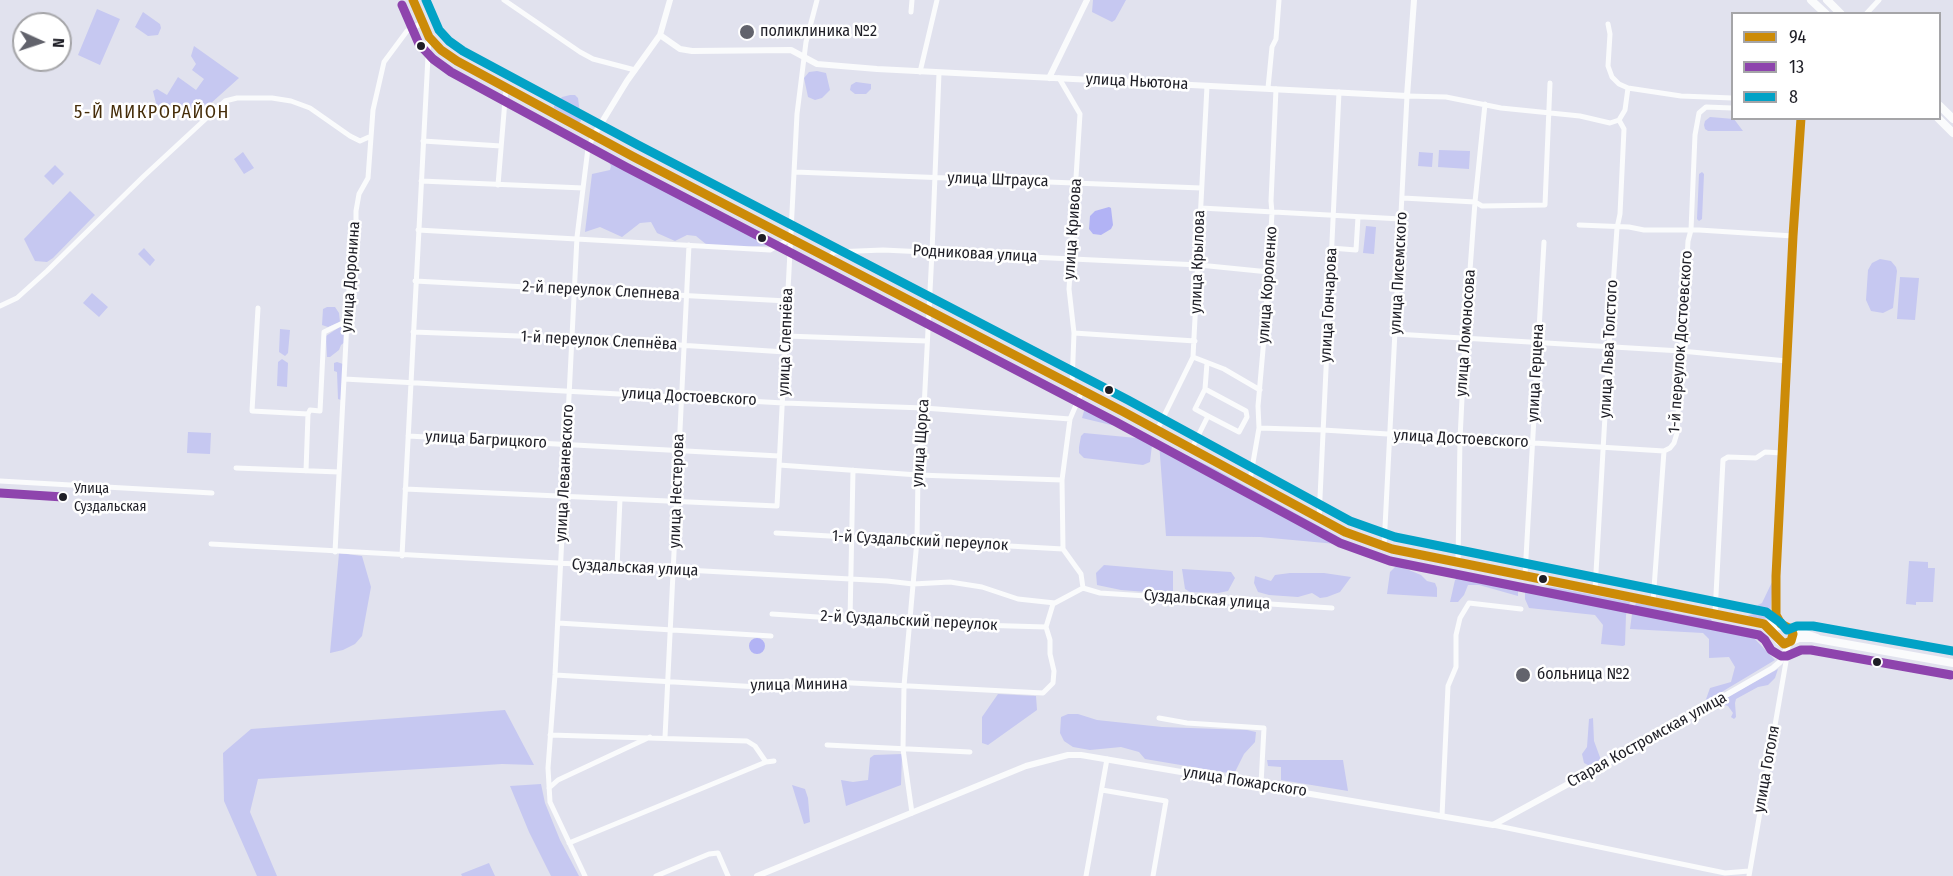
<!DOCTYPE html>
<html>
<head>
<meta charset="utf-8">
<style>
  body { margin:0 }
  #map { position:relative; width:1953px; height:876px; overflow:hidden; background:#e1e2ee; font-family:"Fira Sans Condensed",sans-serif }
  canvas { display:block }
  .legend { position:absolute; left:1731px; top:12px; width:210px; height:108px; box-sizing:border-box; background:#fff; border:2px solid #a5a5a8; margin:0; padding:8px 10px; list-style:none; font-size:18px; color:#1e1e26 }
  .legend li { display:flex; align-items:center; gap:12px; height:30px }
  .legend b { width:30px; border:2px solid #a5a5a8 }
  .north { position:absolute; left:12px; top:12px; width:60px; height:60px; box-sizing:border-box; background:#fff; border:2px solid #a5a5a8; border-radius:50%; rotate:93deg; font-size:16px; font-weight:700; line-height:24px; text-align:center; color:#1e1e26 }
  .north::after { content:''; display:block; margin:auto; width:21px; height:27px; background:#62636c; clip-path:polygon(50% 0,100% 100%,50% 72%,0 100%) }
</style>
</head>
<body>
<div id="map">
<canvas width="1953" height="876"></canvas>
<ul class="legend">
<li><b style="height:8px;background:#cc8b08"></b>94</li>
<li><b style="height:8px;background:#8e44ad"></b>13</li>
<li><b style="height:8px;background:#02a2c6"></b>8</li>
</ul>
<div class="north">N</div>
</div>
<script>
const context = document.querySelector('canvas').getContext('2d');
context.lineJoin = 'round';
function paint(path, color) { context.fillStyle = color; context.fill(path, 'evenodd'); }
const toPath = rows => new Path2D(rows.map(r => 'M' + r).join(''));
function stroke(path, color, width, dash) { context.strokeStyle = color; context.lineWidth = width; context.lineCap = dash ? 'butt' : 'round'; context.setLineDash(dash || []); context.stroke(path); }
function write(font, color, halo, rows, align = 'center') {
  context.font = font + ' "Fira Sans Condensed",sans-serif'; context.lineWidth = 5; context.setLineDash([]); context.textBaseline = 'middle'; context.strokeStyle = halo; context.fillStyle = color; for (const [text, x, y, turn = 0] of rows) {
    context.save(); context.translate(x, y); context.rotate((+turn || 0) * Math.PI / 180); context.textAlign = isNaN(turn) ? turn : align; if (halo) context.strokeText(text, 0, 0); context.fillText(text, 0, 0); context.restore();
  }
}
paint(toPath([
  [1093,0,1126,0,1115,20,1112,22,1092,12],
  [97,9,120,19,100,65,78,55],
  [143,12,160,24,161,28,158,35,148,36,135,27],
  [194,46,239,78,200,113,185,112,182,106,165,113,143,112,142,103,156,103,153,91,157,89,167,95,178,77,196,90,204,79,192,70,196,64,191,56],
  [817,71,826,73,830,90,822,98,815,100,808,97,804,78,809,72],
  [856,82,871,84,871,89,866,94,855,94,850,90,851,85],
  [570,95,575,95,578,98,581,121,579,123,554,108,554,106,562,97],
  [1710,117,1734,119,1743,131,1708,131,1705,129,1704,125,1705,121],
  [1439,150,1470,151,1469,169,1438,167],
  [243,152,254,168,244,174,234,159],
  [1419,152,1433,153,1432,167,1418,166],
  [614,157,721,212,746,234,772,242,771,245,745,247,707,245,696,236,687,235,675,241,657,233,651,222,640,223,622,237,600,227,585,232,592,174,610,170,611,166,607,159],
  [55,165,64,174,53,185,44,176],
  [1702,172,1704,174,1702,219,1699,221,1697,219,1699,174],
  [70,191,95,215,53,258,47,262,35,261,24,239],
  [1366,226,1376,227,1374,254,1363,253],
  [144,248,155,260,150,266,138,254],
  [1880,259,1891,261,1896,267,1897,271,1893,308,1883,313,1871,311,1866,300,1868,270,1872,263],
  [1900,277,1919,278,1915,320,1897,319],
  [92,293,108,307,99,317,83,303],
  [327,307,335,307,339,313,340,322,328,327,322,325,323,309],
  [341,326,345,334,345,342,341,345,339,350,330,357,327,357,326,336],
  [280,329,290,330,288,353,285,356,279,352],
  [282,359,288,363,287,387,277,386,278,362],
  [337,362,343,364,341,400,338,399,337,372,334,371,334,363],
  [1086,404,1113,417,1132,426,1111,425,1082,418],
  [188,432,211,433,210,454,187,453],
  [1084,433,1147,439,1152,445,1150,462,1143,465,1084,458,1079,453,1079,447,1081,436],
  [1159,442,1175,451,1174,454,1184,459,1186,455,1213,468,1337,536,1336,544,1260,537,1166,536],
  [339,553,362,556,371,587,362,636,355,644,343,650,330,653],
  [1909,561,1928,562,1928,568,1935,568,1933,602,1916,602,1916,605,1906,604],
  [1104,565,1173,571,1173,594,1121,590,1097,585,1096,573],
  [1397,565,1421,575,1427,581,1435,583,1437,588,1437,597,1387,594,1390,572],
  [1182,569,1231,572,1235,578,1228,591,1218,593,1190,592,1185,589],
  [1290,573,1324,573,1351,577,1340,592,1327,597,1320,598,1312,593,1298,597,1269,595,1258,592,1254,583,1255,576,1271,581,1275,575],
  [1464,573,1518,587,1518,596,1479,585,1468,585,1464,595,1458,602,1450,602,1455,580],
  [1773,580,1770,616,1762,620,1744,617,1753,614,1758,605,1762,603],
  [1533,584,1541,588,1552,587,1630,602,1626,615,1625,645,1623,646,1601,644,1603,625,1595,615,1529,608,1525,599,1525,588,1527,585],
  [1636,603,1662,607,1675,613,1711,619,1713,623,1743,631,1752,636,1775,660,1705,702,1710,688,1731,682,1735,667,1729,657,1709,658,1709,639,1703,633,1630,629,1632,614],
  [1778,669,1775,678,1768,685,1758,687,1736,699,1735,703,1736,717,1734,719,1731,717,1733,713,1728,706,1725,705,1715,710,1711,706],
  [998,694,1036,696,1037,710,988,745,982,743,982,717],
  [505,710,534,765,502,764,258,779,250,812,277,876,257,876,224,801,223,753,251,729],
  [1068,714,1078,714,1097,720,1162,727,1247,730,1256,732,1255,742,1244,754,1234,774,1145,759,1139,752,1121,747,1090,750,1073,747,1064,741,1060,733,1061,717],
  [1593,718,1594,741,1601,760,1590,766,1584,763,1582,754,1587,747,1589,719],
  [902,754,901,785,846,806,841,780,853,782,868,780,870,758,874,755],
  [1267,760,1343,760,1348,791,1281,780,1281,767,1268,766],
  [541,784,545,803,560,840,579,876,551,876,529,832,510,786],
  [792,785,805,789,808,798,810,822,804,824],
  [489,863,495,876,462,876,461,874]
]), '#c6c8f1');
paint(toPath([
  [1109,207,1111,208,1113,225,1111,229,1101,235,1093,234,1089,229,1090,216,1095,211],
  '749 646a8 8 0 1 1 16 0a8 8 0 1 1-16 0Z'
]), '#b2b3f5');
stroke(toPath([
  [504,0,580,52,593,59,635,70],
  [911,12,912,0],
  [1866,14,1879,0],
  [1608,24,1610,34,1608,66,1612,77,1619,84,1628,88,1681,96,1732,98],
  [920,72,937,0],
  [1059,78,1080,114,1069,289,1074,333,1072,385],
  [1268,88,1272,47,1276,39,1279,0],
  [423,141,501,146],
  [795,172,1201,188],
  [421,181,583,188],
  [498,185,506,88],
  [1403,198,1475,202,1482,206,1545,205,1550,83],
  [1201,208,1401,219],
  [1579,225,1629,227,1644,230,1699,230,1793,236],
  [418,230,770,250,792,238],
  [1331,248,1356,250,1358,217],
  [829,258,834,252,883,250,1199,265,1269,272],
  [415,281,787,301],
  [0,306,17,298,47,271,144,176,225,101,237,98,272,98,291,101,310,108,350,136,360,141,369,137],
  [258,308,252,411,308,414,306,471],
  [413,332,572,338,785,352],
  [1074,333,1195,341],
  [1395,334,1681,351,1787,361],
  [786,336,927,341],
  [1193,357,1224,369,1260,390],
  [344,379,784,403,924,408,1070,419],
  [1205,389,1207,363],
  [1082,391,1070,419,1062,480,1063,549,1081,574,1083,588],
  [308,414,310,410,320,411,324,332,347,321],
  [1259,428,1323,430,1664,451],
  [1157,430,1193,357,1207,86],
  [408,436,779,456],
  [1192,448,1208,416,1239,432,1247,417,1246,411,1205,389,1195,409,1208,416],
  [1664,451,1670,448,1674,443,1677,433,1688,241,1691,230,1695,135,1699,113,1706,107,1732,108],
  [779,465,918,475,1062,480],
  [236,468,339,472],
  [1250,480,1259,428,1258,406,1265,327,1272,213,1271,201,1276,89],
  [0,481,212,493],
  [405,489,777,506,797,114,806,42,817,0],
  [1319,519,1339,92],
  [776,533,1063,549],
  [211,544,887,581,913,584,950,582,982,587,1018,599,1055,603],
  [1384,547,1407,96,1446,97,1501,108,1580,116,1610,123,1619,120],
  [335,552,347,321,350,275,356,236,356,211,359,194,368,178,373,110,384,62,407,31,422,23],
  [402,556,429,37],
  [1458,562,1460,439,1465,338,1475,202,1485,104],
  [617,567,620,499],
  [1525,575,1544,242],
  [1083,588,1100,593,1332,608],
  [1595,590,1609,346,1617,228,1620,214,1624,129,1619,120,1625,110,1628,88],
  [1653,602,1664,451],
  [772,614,909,623,1046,627],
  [1715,614,1723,460,1728,457,1756,458,1765,452,1782,453],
  [850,620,853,470],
  [558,623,771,636],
  [555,675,759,687,775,682,833,682,1043,693,1053,683,1054,671,1050,654,1050,640,1046,627,1053,604,1083,588],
  [1159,718,1187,723,1264,728,1261,784],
  [550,735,747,741,755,746,766,762,774,761],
  [665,737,689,245],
  [827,745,970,752],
  [549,788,558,780,650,737],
  [1102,790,1166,801,1153,876],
  [912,813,903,749,904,686,917,540,918,475,924,408,932,252,939,73],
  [1442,816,1448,686,1456,667,1456,635,1460,618,1469,603,1521,609],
  [1493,825,1725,873,1749,871],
  [569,843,766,762],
  [585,876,550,802,548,768,555,675,577,237,588,148,594,135],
  [656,876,709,854,718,853,728,876],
  [1086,876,1107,759],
  [1749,876,1788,650]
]), '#fafbfc', 5);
stroke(toPath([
  [660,35,680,49,692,51,791,50,817,64,877,69,1407,96,1414,0],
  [1049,78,1087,0],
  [594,135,627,81,660,35,670,0],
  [1775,614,1793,236,1801,118],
  [757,876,1026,766,1068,755,1081,755,1493,825,1638,746,1773,668,1780,662,1790,642]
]), '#fafbfc', 6);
stroke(toPath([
  [413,0,429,37,441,50,457,61,632,156,1122,411,1345,532,1392,549,1764,624,1786,627,1817,638],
  [1775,611,1778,621,1784,626],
  [1765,625,1774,632,1779,641,1784,644,1799,638,1812,638,1953,663]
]), '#fafbfc', 8);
stroke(toPath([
  [1811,0,1826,14],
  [1827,0,1841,14],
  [1940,106,1953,119],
  [1938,118,1953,133]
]), '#fafbfc', 8);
stroke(toPath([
  [413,0,429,37,441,50,457,61,632,156,1122,411,1345,532,1392,549,1764,624,1784,644,1791,641,1793,634,1791,629,1781,624,1776,615,1776,576,1793,236,1801,118]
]), '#cc8b08', 9);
stroke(toPath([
  [402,5,419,44,433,59,451,72,626,167,1116,422,1340,543,1390,561,1759,635,1765,640,1771,650,1781,656,1787,656,1801,650,1811,650,1951,675],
  [0,493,63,497]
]), '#8e44ad', 9);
stroke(toPath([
  [426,0,439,30,449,41,463,51,638,145,1128,400,1350,521,1395,537,1766,612,1781,623,1787,630,1797,626,1813,626,1953,651]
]), '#02a2c6', 9);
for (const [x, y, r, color] of [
  [747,32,8,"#62636c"],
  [421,46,5,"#1e1e26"],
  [762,238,5,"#1e1e26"],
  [1109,390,5,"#1e1e26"],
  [63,497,5,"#1e1e26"],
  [1543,579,5,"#1e1e26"],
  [1877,662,5,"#1e1e26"],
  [1523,675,8,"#62636c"]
]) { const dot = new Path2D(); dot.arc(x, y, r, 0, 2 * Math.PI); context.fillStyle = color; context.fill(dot); stroke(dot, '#fff', 2); }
write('14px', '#1e1e26', '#fff', [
  ["Улица",74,489],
  ["Суздальская",74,507]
], 'left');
write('16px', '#1e1e26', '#fff', [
  ["поликлиника №2",760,32],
  ["больница №2",1537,675]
], 'left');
write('16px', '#1e1e26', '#fff', [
  ["улица Ньютона",1137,82,3],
  ["улица Штрауса",998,180,2],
  ["улица Кривова",1073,229,-86],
  ["Родниковая улица",975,254,3],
  ["улица Крылова",1198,262,-88],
  ["улица Писемского",1399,273,-87],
  ["улица Доронина",351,277,-86],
  ["улица Короленко",1268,285,-86],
  ["2-й переулок Слепнева",601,291,3],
  ["улица Гончарова",1329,305,-87],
  ["улица Ломоносова",1466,333,-86],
  ["1-й переулок Слепнёва",599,341,3],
  ["улица Слепнёва",786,342,-88],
  ["1-й переулок Достоевского",1681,342,-86],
  ["улица Льва Толстого",1609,349,-87],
  ["улица Герцена",1536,373,-87],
  ["улица Достоевского",689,397,3],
  ["улица Достоевского",1461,439,3],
  ["улица Багрицкого",486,440,3],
  ["улица Щорса",921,443,-86],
  ["улица Леваневского",565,473,-87],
  ["улица Нестерова",677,491,-88],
  ["1-й Суздальский переулок",920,541,3],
  ["Суздальская улица",635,568,3],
  ["Суздальская улица",1207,600,4],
  ["2-й Суздальский переулок",909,621,3],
  ["улица Минина",799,685,-1],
  ["Старая Костромская улица",1647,740,-29],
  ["улица Гоголя",1767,769,-80],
  ["улица Пожарского",1245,782,9]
]);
context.letterSpacing = '1.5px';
write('18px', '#462e0a', '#fff', [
  ["5-Й МИКРОРАЙОН",152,113]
]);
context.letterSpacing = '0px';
</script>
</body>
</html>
